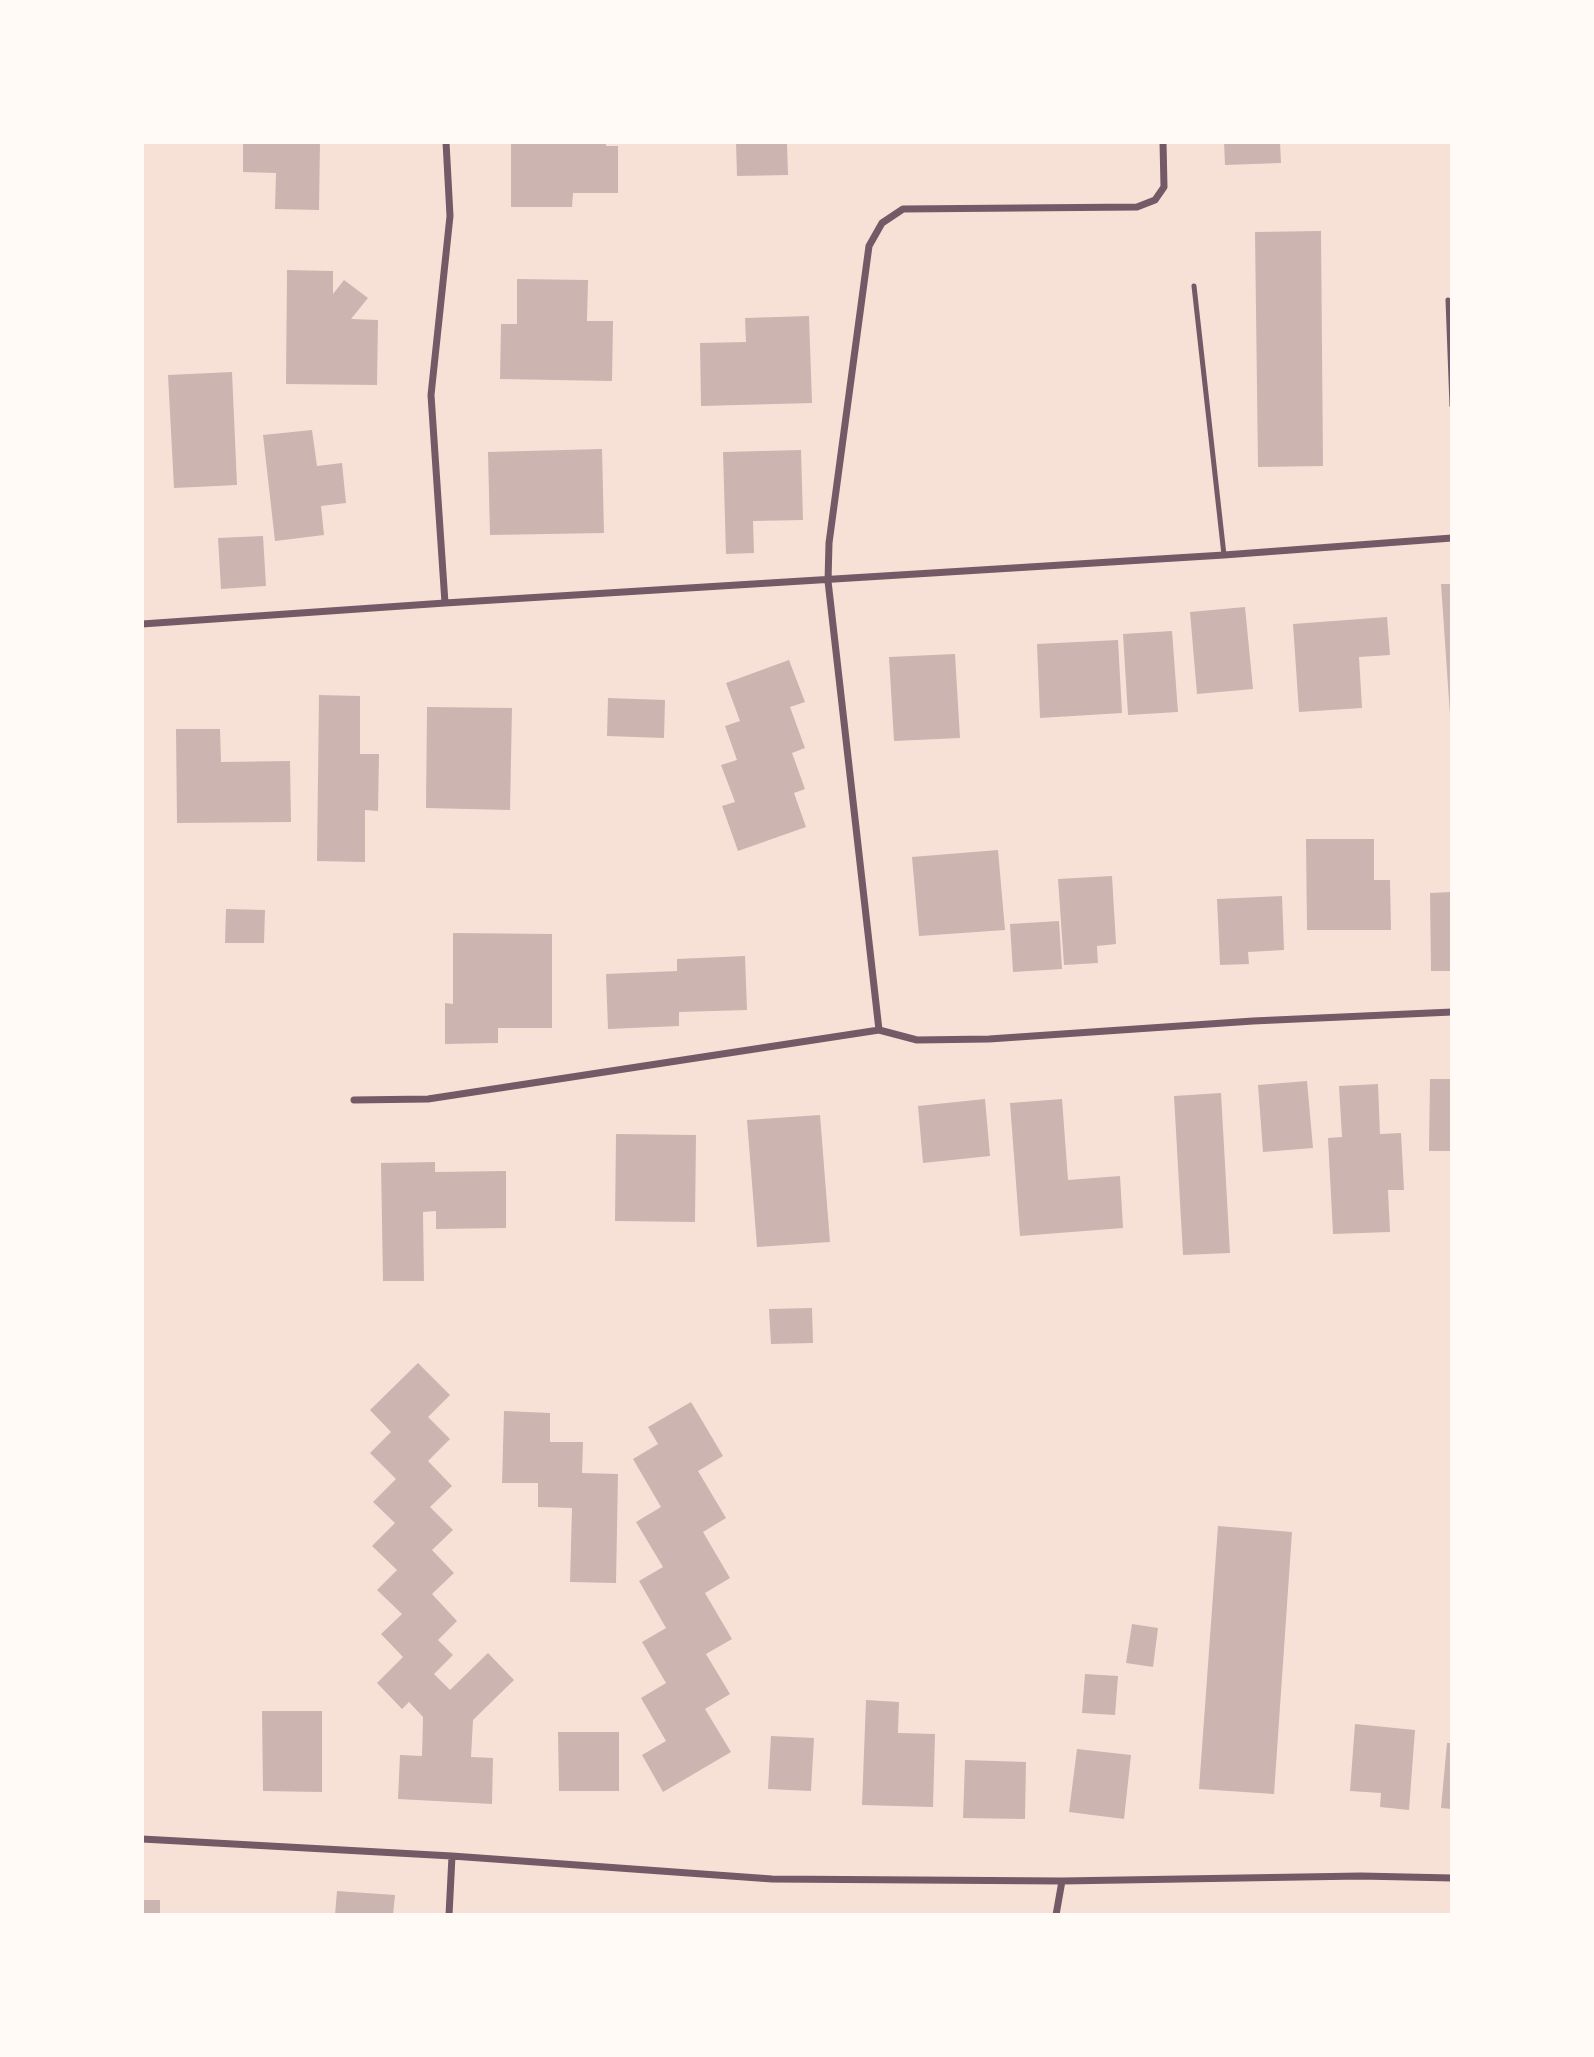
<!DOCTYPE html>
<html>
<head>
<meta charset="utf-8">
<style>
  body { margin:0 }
  #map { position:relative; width:1594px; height:2057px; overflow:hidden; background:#f7e1d7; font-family:"Sofia Sans Condensed",sans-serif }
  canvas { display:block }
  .frame { position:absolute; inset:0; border:144px solid #fffaf5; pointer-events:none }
</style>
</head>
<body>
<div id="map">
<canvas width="1594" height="2057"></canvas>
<div class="frame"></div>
</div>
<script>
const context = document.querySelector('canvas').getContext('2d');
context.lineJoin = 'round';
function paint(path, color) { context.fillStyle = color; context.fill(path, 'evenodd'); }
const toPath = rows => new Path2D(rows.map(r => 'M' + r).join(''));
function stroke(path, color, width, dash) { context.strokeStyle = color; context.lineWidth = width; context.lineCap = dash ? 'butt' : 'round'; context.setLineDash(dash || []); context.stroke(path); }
paint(toPath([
  [243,142,320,142,319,210,275,209,276,173,243,172],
  [511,142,606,142,606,146,618,146,618,193,573,193,572,207,511,207],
  [736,142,787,142,788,175,737,176],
  [1224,142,1280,142,1281,163,1225,165],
  [1321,231,1323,466,1258,467,1255,232],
  [287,270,333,271,333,294,344,280,368,298,351,319,378,320,377,385,286,384],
  [517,279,588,280,587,321,613,321,612,381,500,379,501,324,517,324],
  [809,316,812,403,701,406,700,343,746,342,745,318],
  [232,372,237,485,174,488,168,375],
  [312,430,317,466,342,463,346,503,321,506,324,535,275,541,263,435],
  [602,449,604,533,490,535,488,452],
  [801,450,803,520,753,521,754,553,726,554,723,452],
  [263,536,266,586,221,589,218,538],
  [1441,584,1452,584,1452,715,1450,715],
  [1245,607,1253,689,1197,694,1190,612],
  [1387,617,1390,655,1359,657,1362,708,1299,712,1293,624],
  [1172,631,1178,712,1128,715,1123,634],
  [1118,640,1122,713,1040,718,1037,644],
  [955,654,960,738,894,741,889,657],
  [789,660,805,702,790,707,805,748,792,753,805,789,794,793,806,827,738,851,722,806,735,802,721,765,737,760,725,726,740,721,726,683],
  [319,695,360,696,360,754,379,754,378,811,365,810,365,862,317,861],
  [608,698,665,700,664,738,607,736],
  [427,707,512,708,510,810,426,808],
  [176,729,220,729,221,762,290,761,291,822,177,823],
  [1306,839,1374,839,1374,880,1390,880,1391,930,1307,930],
  [998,850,1005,930,919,936,912,857],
  [1112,876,1116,944,1097,946,1098,963,1064,965,1058,879],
  [1452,892,1452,971,1431,971,1430,893],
  [1282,896,1284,950,1248,952,1249,964,1220,965,1217,899],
  [226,909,265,910,264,943,225,943],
  [1059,921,1062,969,1013,972,1010,924],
  [453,933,552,934,552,1028,498,1028,498,1043,445,1044,445,1003,453,1004],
  [745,956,747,1010,679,1012,679,1026,608,1029,606,974,677,971,677,959],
  [1430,1079,1452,1079,1452,1151,1429,1151],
  [1307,1081,1313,1148,1263,1152,1258,1085],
  [1378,1084,1380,1134,1401,1133,1404,1190,1388,1190,1390,1232,1333,1234,1328,1138,1342,1137,1339,1086],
  [1221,1093,1230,1253,1183,1255,1174,1096],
  [985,1099,990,1156,923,1163,918,1106],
  [1062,1099,1068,1180,1120,1176,1123,1228,1020,1236,1010,1103],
  [820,1115,830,1242,757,1247,747,1120],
  [616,1134,696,1135,695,1222,615,1221],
  [435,1162,435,1172,506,1171,506,1228,436,1229,436,1211,423,1212,424,1281,383,1281,381,1163],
  [812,1308,813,1343,771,1344,769,1309],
  [418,1363,450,1395,428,1417,450,1439,428,1461,452,1486,430,1507,453,1530,432,1550,454,1573,432,1594,457,1621,438,1640,453,1655,434,1674,450,1690,488,1653,514,1680,473,1720,471,1757,493,1758,492,1804,398,1799,400,1755,422,1756,423,1717,409,1702,402,1709,377,1683,403,1657,381,1634,402,1614,377,1590,397,1570,372,1546,395,1523,373,1502,396,1479,370,1453,391,1432,370,1410],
  [691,1402,723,1456,698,1471,726,1518,703,1532,730,1578,705,1593,732,1639,706,1654,730,1694,705,1709,731,1752,663,1792,642,1755,666,1741,641,1698,666,1683,642,1642,666,1628,639,1581,663,1567,636,1522,661,1507,633,1459,658,1444,648,1427],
  [504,1411,550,1413,550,1442,583,1442,582,1473,618,1474,616,1583,570,1582,572,1508,538,1507,538,1483,502,1483],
  [1218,1526,1292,1532,1274,1794,1199,1789],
  [1132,1624,1158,1628,1153,1667,1126,1663],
  [1085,1674,1118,1676,1115,1715,1082,1713],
  [866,1700,899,1702,898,1733,935,1734,933,1807,862,1805],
  [262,1711,322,1711,322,1792,263,1791],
  [1355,1724,1415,1730,1409,1810,1380,1807,1381,1793,1350,1791],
  [558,1732,619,1732,619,1791,559,1791],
  [771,1736,814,1738,811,1791,768,1789],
  [1447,1743,1452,1743,1452,1809,1441,1808],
  [1077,1749,1131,1755,1124,1819,1069,1812],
  [965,1760,1026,1762,1025,1819,963,1818],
  [337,1891,395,1895,393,1915,335,1915],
  [142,1900,160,1900,160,1915,142,1915]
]), '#ccb4b1');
stroke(toPath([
  [1194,286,1224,555],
  [1448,300,1452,406]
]), '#755966', 5);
stroke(toPath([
  [1163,142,1164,187,1155,200,1137,207,903,209,882,223,869,246,829,543,828,581,879,1030,917,1040,989,1039,1253,1021,1452,1012],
  [445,603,431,395,450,216,446,142],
  [142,624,445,603,1224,555,1452,538],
  [354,1100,428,1099,879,1030],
  [142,1839,452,1856,772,1879,1062,1881,1361,1876,1452,1878],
  [449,1915,452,1856],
  [1056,1915,1062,1881]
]), '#755966', 7);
</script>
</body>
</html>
